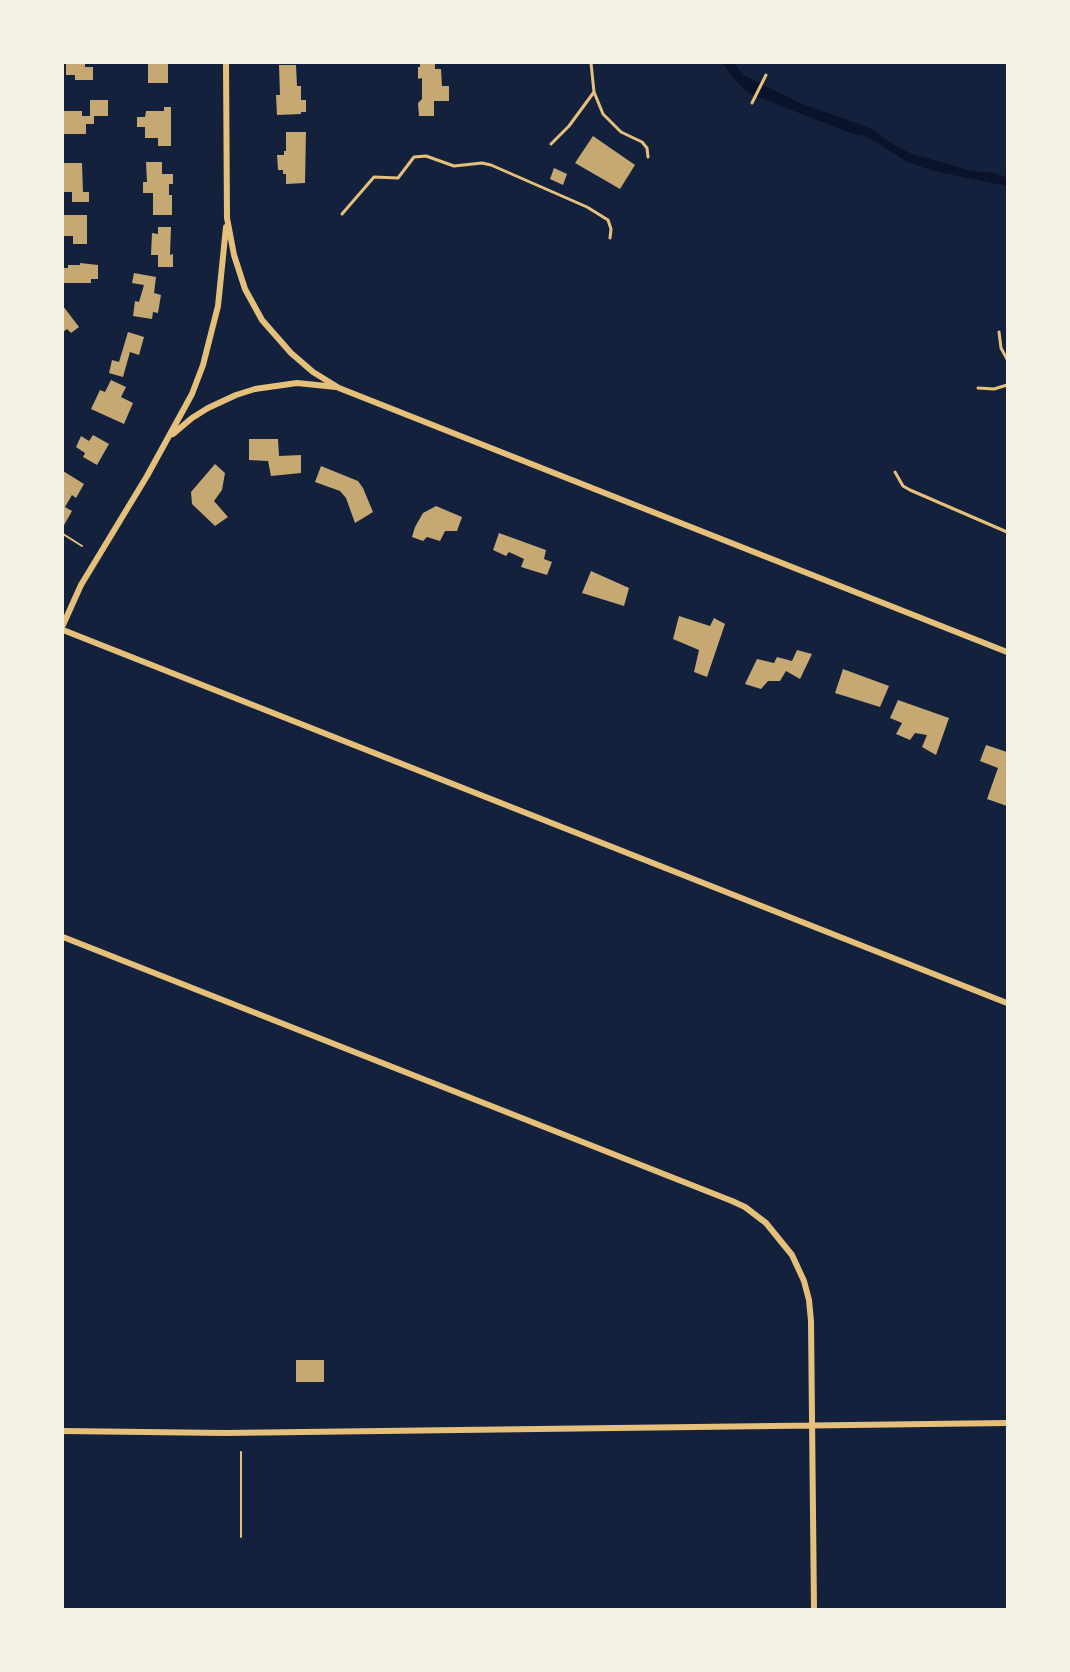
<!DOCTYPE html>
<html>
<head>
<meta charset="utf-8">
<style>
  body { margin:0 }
  #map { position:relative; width:1070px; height:1672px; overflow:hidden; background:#14213d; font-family:"Golos Text",sans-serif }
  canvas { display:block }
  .frame { position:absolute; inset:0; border:64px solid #f6f1e7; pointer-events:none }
</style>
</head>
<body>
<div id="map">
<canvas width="1070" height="1672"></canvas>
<div class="frame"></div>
</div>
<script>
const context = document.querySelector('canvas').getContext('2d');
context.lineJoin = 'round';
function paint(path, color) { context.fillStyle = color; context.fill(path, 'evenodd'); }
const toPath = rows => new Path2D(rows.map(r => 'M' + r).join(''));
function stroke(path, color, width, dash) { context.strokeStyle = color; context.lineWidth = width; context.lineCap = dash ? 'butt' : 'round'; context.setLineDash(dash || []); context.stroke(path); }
paint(toPath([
  [722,63,734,63,745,76,800,103,870,128,896,146,912,154,972,171,994,173,1007,178,1007,186,934,171,907,162,875,141,862,135,853,134,748,93,737,82]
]), '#0b132b');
paint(toPath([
  [66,63,85,63,85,67,93,67,93,80,75,80,75,75,66,75],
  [148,63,168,63,168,83,148,83],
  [420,63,435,63,435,69,441,69,442,86,449,86,449,101,434,101,434,116,419,116,418,103,422,99,422,78,418,79,418,67,420,67],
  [279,65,296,65,297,86,301,86,301,100,306,100,306,112,301,112,301,114,277,115,276,95,280,95],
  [90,100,108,100,108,116,94,116,94,124,86,124,86,134,63,134,63,111,82,111,82,116,90,116],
  [164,107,171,107,171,146,158,146,158,138,145,138,145,127,137,127,137,117,145,117,146,111,164,111],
  [286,132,306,132,305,183,286,184,286,174,283,174,283,170,278,170,277,155,284,155,284,151,286,151],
  [593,136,635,165,620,189,575,163],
  [146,162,162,162,162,174,173,174,173,184,169,184,169,195,172,195,172,215,153,215,153,193,143,193,143,182,147,182],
  [63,163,82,163,83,192,89,192,89,202,72,202,72,192,63,192],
  [554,168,567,174,563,185,550,179],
  [64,215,87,215,87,244,73,244,73,236,64,236],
  [158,227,171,227,170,255,173,254,173,267,158,267,158,255,151,255,152,233,158,234],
  [80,263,98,265,98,279,91,279,91,283,63,283,64,268,68,268,68,265,80,265],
  [134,273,156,277,154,293,161,295,158,313,153,312,152,319,133,316,135,301,139,302,144,285,132,283],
  [63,306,79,327,71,333,67,329,63,332],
  [128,332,144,337,139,355,130,352,123,377,109,373,112,360,119,362],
  [111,380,126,387,121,397,133,403,124,424,91,409,100,390,105,392],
  [93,435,109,444,97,465,83,457,85,453,76,447,81,436,89,441],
  [249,439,278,439,279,456,301,455,301,473,271,476,268,461,249,460],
  [215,464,225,473,222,490,214,501,228,517,215,526,192,504,191,492],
  [321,466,358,481,363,488,373,512,355,523,346,498,340,491,315,482],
  [63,471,84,484,76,498,72,495,65,507,72,511,63,527],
  [436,506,462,517,457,531,445,531,440,541,427,537,423,541,412,537,415,527,423,513],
  [499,533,546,550,544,559,552,562,547,575,521,567,524,559,509,552,506,556,493,550],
  [591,571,629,588,624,606,582,593],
  [679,616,710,626,714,618,725,624,707,677,694,672,699,650,673,639],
  [797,650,812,654,800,679,786,671,780,681,768,681,761,689,745,684,757,659,774,663,777,657,792,661],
  [843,669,889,686,880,707,835,693],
  [898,700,949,718,936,755,922,747,927,735,915,733,910,740,896,734,902,723,890,718],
  [986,745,1007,752,1007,806,987,799,998,768,980,761],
  [296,1360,324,1360,324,1382,296,1382]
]), '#c6a872');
stroke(toPath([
  [63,534,82,546],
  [241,1537,241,1452]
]), '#e5c07b', 2);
stroke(toPath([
  [591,63,594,92,603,114,621,132,642,142,647,148,648,157],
  [752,103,766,75],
  [551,144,569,126,594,92],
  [342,214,374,177,398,178,414,157,426,156,454,166,482,163,491,165,587,207,608,220,611,229,610,238],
  [999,332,1001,348,1007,359],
  [978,388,994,389,1007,385],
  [895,472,903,486,910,490,1007,532]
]), '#e5c07b', 3);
stroke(toPath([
  [226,63,227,218,234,255,245,289,262,320,291,353,313,372,339,388,1007,652],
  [173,434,192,418,208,408,236,395,255,389,297,383,336,387],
  [63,625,81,585,147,476,192,394,203,365,218,306,226,227],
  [63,630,1007,1003],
  [63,937,732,1201,745,1207,766,1223,792,1255,804,1281,809,1300,811,1321,814,1609],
  [63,1431,225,1433,1007,1423]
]), '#e5c07b', 6);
</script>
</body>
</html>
